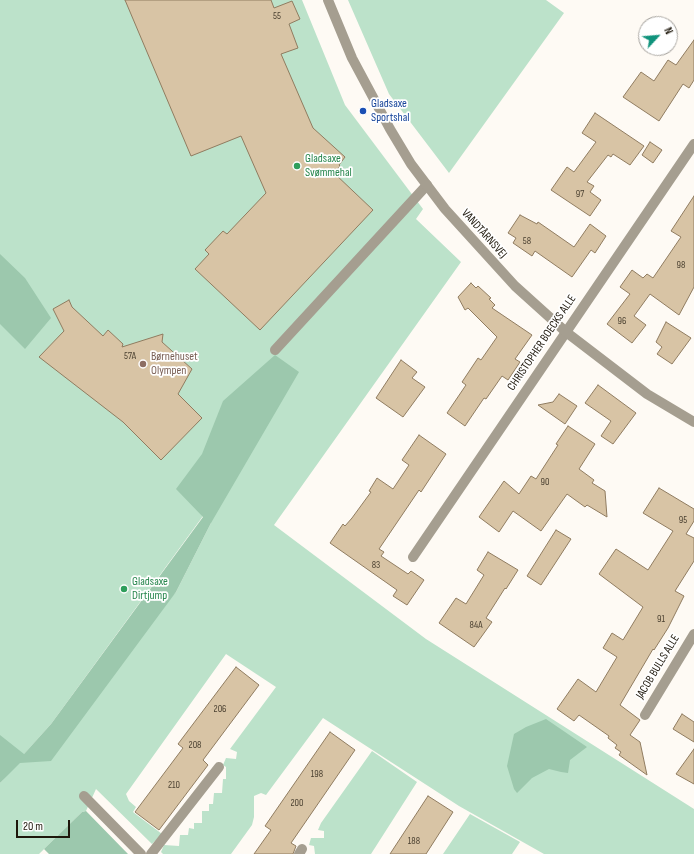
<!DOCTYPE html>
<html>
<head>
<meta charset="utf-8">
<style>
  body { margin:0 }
  #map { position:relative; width:694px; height:854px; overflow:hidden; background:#fefaf4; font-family:"Sofia Sans Condensed",sans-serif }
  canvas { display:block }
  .north { position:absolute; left:638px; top:16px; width:40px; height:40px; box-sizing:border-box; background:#fff; border:1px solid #a5a29d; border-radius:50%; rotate:64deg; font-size:11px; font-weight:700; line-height:16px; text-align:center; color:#1e170b }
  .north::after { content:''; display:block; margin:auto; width:14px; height:18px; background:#10937c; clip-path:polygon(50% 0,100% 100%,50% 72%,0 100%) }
  .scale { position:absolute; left:16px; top:820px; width:54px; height:18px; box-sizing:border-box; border:2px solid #1e170b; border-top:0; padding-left:5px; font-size:12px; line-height:14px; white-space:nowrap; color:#1e170b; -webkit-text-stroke:3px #fff; paint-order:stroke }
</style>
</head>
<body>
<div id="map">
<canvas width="694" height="854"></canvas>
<div class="north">N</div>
<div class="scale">20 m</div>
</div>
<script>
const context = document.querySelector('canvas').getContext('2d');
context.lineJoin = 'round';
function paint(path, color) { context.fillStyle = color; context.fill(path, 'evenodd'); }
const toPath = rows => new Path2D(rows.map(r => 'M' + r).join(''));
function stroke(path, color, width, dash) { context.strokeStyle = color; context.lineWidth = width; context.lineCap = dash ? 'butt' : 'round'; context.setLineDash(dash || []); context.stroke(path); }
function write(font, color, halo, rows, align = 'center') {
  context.font = font + ' "Sofia Sans Condensed",sans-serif'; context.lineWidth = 3.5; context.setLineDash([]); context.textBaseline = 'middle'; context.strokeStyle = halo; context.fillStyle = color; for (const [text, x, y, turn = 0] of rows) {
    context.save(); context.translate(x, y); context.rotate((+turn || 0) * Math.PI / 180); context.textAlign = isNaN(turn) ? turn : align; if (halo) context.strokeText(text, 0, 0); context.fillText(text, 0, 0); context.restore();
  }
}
paint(toPath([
  [0,0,302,0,345,105,423,209,416,219,461,262,274,525,426,639,694,809,694,854,544,854,459,806,323,718,266,795,261,793,254,796,254,817,252,825,231,854,163,854,161,852,164,845,179,846,180,835,188,835,189,828,194,829,194,823,202,823,202,811,209,811,209,804,213,804,214,793,222,793,223,779,226,779,226,767,223,765,226,758,236,759,237,752,230,749,276,687,226,654,126,794,129,801,136,807,133,812,162,834,152,844,96,789,86,811,82,812,39,854,0,854,0,783,176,592,211,523,203,516,51,724,0,781],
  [348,0,546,0,564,13,449,173,389,94],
  [372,751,417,782,371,854,315,854,314,846,309,845,311,838,324,838,324,831,318,830,321,823],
  [470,814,520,842,512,854,443,854]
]), '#bce2ca');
paint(toPath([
  [0,254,25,278,51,318,25,349,0,324],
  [275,355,299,372,211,523,176,592,51,761,20,763,0,783,0,735,24,754,51,724,203,517,176,489,202,454,223,401],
  [546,719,587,747,570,760,568,773,561,772,549,769,532,778,517,793,514,789,507,766,514,734,526,727],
  [86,811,128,854,49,854,44,849,82,812]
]), '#9cc8ad');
const building = toPath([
  [125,0,271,0,274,8,292,1,300,19,289,24,298,48,281,54,313,128,345,157,339,165,340,166,334,173,373,210,260,330,195,269,209,254,205,250,223,231,227,234,266,193,241,136,191,156,125,0],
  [694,40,694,80,689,88,683,84,659,121,623,97,641,72,654,81,668,60,676,65,694,40],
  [595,113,644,146,630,165,613,154,611,157,608,155,587,182,594,186,590,192,601,200,590,216,551,190,567,167,574,172,596,142,582,133,595,113],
  [650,142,662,150,653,163,642,155,650,142],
  [694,196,694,287,679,315,650,294,634,316,646,325,632,343,607,324,630,294,620,287,632,270,643,278,647,274,653,278,681,237,671,231,694,196],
  [520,215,537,224,538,222,574,247,590,224,606,236,595,253,591,250,572,277,535,251,532,256,513,243,516,238,508,233,520,215],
  [471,283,476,288,478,286,491,298,489,299,495,305,492,308,532,335,515,359,520,362,508,380,502,376,486,399,484,398,465,426,447,413,466,385,462,382,478,358,481,360,497,337,468,308,465,310,458,297,471,283],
  [69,300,72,307,103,336,108,330,123,344,122,347,163,334,162,342,192,369,178,394,202,418,161,460,123,422,39,357,64,331,53,309,69,300],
  [666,322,691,338,672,364,657,354,662,347,656,342,666,322],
  [401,360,417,372,412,378,425,387,403,417,376,398,401,360],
  [598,385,636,413,613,444,601,436,611,421,585,403,598,385],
  [559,394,577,406,565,424,538,405,553,402,559,394],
  [568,426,595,444,579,469,594,480,592,483,605,491,607,517,587,505,585,507,567,494,541,531,513,511,499,532,479,517,504,481,519,494,531,476,536,479,558,445,556,444,568,426],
  [419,435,446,454,421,492,419,490,379,549,384,552,381,556,408,574,411,571,424,580,407,605,393,596,397,590,330,543,343,524,345,526,352,518,371,492,369,491,377,478,393,489,409,465,402,460,419,435],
  [659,488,694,509,694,521,686,534,694,538,694,561,675,591,684,596,668,628,654,650,653,649,620,705,640,720,630,735,640,742,647,775,619,755,621,752,615,748,617,745,608,738,609,736,579,715,574,721,557,709,578,679,596,692,617,657,603,648,612,633,623,640,643,607,599,574,616,549,648,570,673,531,643,513,659,488],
  [556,530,571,539,541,585,527,576,556,530],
  [488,552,518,570,506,589,505,588,486,618,492,622,474,647,439,623,456,598,466,604,484,575,477,570,488,552],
  [236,667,259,685,203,760,208,765,159,830,135,812,183,748,178,744,236,667],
  [682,714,694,722,694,742,673,729,682,714],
  [330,732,355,750,291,843,296,846,293,854,254,854,271,830,265,826,330,732],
  [694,749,694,784,676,774,694,749],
  [428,796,453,812,426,854,390,854,428,796]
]);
paint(building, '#d8c4a5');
stroke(building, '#907c60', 1);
stroke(toPath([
  [275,350,427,185],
  [151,854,219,767],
  [299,854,302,849]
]), '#a59e90', 10);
stroke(toPath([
  [413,557,694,144],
  [645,715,694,634],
  [84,796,141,854]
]), '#a59e90', 10);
stroke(toPath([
  [328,0,352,58,390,129,411,164,445,209,515,286,566,332,647,394,694,422]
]), '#a59e90', 10);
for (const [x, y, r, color] of [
  [363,111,4,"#1a4fb4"],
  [297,166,4,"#2e9e5b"],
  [143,364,4,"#8d6e63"],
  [124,589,4,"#2e9e5b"]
]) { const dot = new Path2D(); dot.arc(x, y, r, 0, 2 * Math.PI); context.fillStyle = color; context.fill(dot); stroke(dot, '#fff', 1.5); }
write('10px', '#4c4232', null, [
  ["55",277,16],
  ["97",580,194],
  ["58",527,241],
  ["98",681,265],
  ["96",622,321],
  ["57A",130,356],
  ["90",545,482],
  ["95",683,520],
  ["83",376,565],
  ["91",661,619],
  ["84A",476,625],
  ["206",220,709],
  ["208",195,745],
  ["198",317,774],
  ["210",174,785],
  ["200",297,803],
  ["188",414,841]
]);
write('12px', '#164399', '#fff', [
  ["Gladsaxe",371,104],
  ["Sportshal",371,118]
], 'left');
write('12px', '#27864d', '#fff', [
  ["Gladsaxe",305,159],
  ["Svømmehal",305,173],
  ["Gladsaxe",132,582],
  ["Dirtjump",132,596]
], 'left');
write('12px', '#1e170b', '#fff', [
  ["VANDTÅRNSVEJ",484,234,48],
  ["CHRISTOPHER BOECKS ALLE",542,343,-56],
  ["JACOB BULLS ALLE",658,667,-59]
]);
write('12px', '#785e54', '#fff', [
  ["Børnehuset",151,357],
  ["Olympen",151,371]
], 'left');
</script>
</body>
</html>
